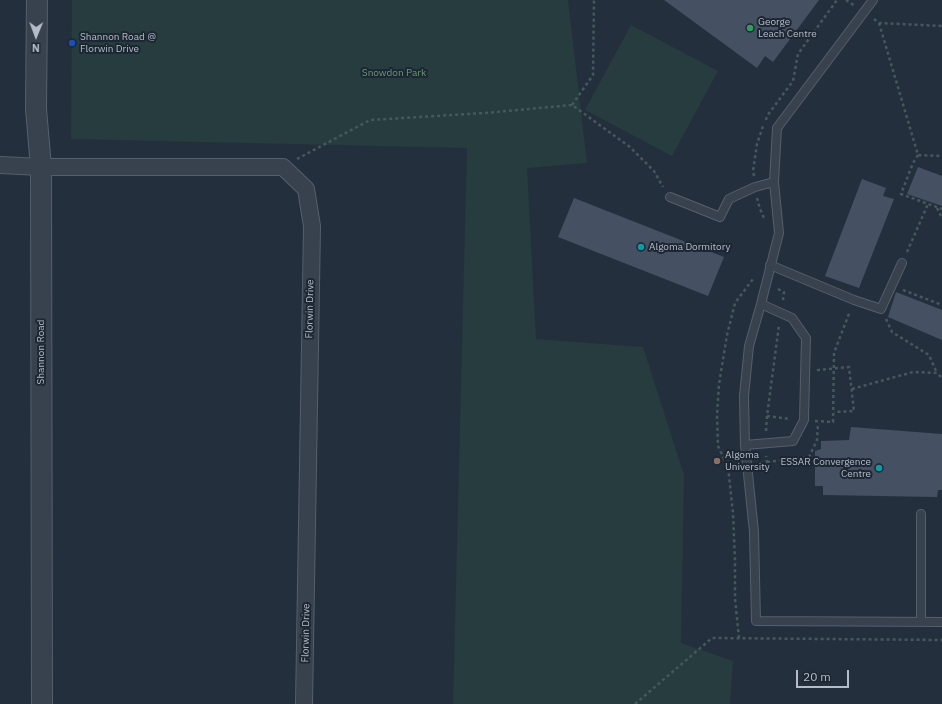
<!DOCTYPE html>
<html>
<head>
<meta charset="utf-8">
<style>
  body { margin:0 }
  #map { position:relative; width:942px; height:704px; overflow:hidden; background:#242f3e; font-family:"IBM Plex Sans",sans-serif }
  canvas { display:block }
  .north { position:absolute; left:16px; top:16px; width:40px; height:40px; -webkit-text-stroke:3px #1d2633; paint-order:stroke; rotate:181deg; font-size:11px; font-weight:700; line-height:16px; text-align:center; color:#b4bcc9 }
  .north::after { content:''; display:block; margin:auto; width:14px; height:18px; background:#b4bcc9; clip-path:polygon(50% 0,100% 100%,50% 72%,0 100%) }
  .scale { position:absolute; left:796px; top:670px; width:53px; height:18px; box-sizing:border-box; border:2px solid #b4bcc9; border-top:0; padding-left:5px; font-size:12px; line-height:14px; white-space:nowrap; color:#b4bcc9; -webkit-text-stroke:3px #1d2633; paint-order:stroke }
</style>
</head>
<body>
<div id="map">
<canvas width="942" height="704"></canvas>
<div class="north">N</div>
<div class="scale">20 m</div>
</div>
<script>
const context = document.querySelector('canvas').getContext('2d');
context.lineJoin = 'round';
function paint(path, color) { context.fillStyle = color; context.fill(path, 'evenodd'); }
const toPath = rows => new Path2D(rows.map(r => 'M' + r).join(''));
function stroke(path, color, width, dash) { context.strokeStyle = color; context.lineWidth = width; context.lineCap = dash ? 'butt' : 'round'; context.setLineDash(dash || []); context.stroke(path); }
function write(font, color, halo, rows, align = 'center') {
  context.font = font + ' "IBM Plex Sans",sans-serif'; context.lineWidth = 4; context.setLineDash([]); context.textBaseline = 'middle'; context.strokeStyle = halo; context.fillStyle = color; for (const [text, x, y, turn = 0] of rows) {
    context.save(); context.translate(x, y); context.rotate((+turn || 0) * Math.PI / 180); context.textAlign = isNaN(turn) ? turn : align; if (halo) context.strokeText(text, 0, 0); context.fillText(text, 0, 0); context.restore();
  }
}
paint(toPath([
  [72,0,568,0,587,163,527,168,536,339,643,347,684,475,681,643,733,661,730,704,453,704,467,148,71,139],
  [631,25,718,71,672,156,585,110]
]), '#263c3f');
paint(toPath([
  [664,0,819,0,773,62,765,56,757,68],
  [918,167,942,176,942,206,907,194],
  [862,179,886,188,883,196,894,199,859,288,825,276],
  [574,198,724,257,708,296,558,237],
  [896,292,942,310,942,340,888,317],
  [851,427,942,434,942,490,938,490,937,497,823,495,823,486,815,486,815,451,821,449,821,441,849,440]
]), '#455162');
const service = toPath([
  [873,0,777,128,774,182,779,233,761,304,749,346,744,396,745,445,754,532,756,621,942,622],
  [670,197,720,217,729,199,755,187,774,182],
  [770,265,854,300,881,309,902,263],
  [745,445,793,441,804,420,806,338,792,318,761,304],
  [921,622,921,514]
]);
const minor = toPath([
  [0,165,41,167,283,167,306,189,312,226,304,704]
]);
const tertiary = toPath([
  [37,0,36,109,41,167,42,704]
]);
stroke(service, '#565f6c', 10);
stroke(minor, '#565f6c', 18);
stroke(tertiary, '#565f6c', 22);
stroke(toPath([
  [846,0,855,6],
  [874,19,879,23,942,26],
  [879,23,918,155,942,156],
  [572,105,593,75,594,0],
  [766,120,767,116,793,81,798,54,837,0],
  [918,155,913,163,901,194,942,209],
  [297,159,370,120,485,113,572,105,630,147,654,171,663,187],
  [754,176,753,171,757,144,763,126],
  [757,198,760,209,764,218],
  [937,208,942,218],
  [907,252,928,204],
  [778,289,784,292,783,300],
  [903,290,942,305],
  [886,319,892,332,929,355,937,373],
  [818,369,818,370,849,367,854,411,834,412],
  [852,389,913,372,937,373,942,378],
  [767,416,790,419],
  [815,421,833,422,834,353,850,311],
  [766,431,767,416,779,325],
  [767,462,809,457,817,440,818,423],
  [760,463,767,462,766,456],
  [739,638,735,599,735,560,733,513,728,467,718,446,717,415,719,384,727,335,735,303,753,279],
  [635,704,712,638,942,640]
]), '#44595c', 2.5, [3, 3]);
stroke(service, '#38414e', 8);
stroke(minor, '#38414e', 16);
stroke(tertiary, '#38414e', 20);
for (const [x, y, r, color] of [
  [750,28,4,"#2e9e5b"],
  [72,43,4,"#1a4fb4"],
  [641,247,4,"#0f9aa8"],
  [717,461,4,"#8d6e63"],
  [879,468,4,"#0f9aa8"]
]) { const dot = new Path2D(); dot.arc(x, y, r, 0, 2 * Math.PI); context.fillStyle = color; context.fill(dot); stroke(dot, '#1d2633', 1.5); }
write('10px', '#b4bcc9', '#1d2633', [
  ["George",758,22],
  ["Leach Centre",758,34],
  ["Shannon Road @",80,37],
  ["Florwin Drive",80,49],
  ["Algoma Dormitory",649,247],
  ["Algoma",725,455],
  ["University",725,467],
  ["ESSAR Convergence",871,462,"right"],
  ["Centre",871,474,"right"]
], 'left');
write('10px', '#6b9a76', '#1d2633', [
  ["Snowdon Park",394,73]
]);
write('10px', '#b4bcc9', '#1d2633', [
  ["Florwin Drive",310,309,-89],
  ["Shannon Road",41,352,-90],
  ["Florwin Drive",306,633,-89]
]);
</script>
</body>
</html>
